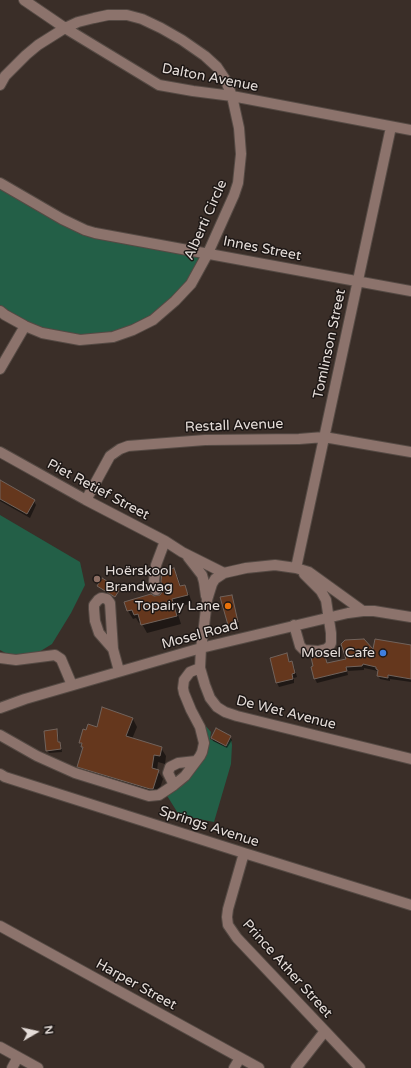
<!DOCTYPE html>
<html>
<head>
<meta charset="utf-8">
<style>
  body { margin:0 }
  #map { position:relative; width:411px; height:1068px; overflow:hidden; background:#3a2e28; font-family:"Varela Round",sans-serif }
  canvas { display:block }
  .north { position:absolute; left:16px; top:1012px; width:40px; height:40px; -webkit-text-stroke:3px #1d1715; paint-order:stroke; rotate:81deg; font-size:11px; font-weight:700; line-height:16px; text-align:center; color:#e5ddd9 }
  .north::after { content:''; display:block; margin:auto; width:14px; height:18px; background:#e5ddd9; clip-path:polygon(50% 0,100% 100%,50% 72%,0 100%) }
</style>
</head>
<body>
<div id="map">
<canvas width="411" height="1068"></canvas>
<div class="north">N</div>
</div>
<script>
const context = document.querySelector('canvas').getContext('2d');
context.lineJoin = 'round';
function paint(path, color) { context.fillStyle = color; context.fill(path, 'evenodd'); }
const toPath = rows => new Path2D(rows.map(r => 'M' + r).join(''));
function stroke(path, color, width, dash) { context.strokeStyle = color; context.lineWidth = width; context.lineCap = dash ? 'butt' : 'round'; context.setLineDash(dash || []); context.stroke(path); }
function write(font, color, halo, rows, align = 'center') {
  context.font = font + ' "Varela Round",sans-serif'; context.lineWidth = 3; context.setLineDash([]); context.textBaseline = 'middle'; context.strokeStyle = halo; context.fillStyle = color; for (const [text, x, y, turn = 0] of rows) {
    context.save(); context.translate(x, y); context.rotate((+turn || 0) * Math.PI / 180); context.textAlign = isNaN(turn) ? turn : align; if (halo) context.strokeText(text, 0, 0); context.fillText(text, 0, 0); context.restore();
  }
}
paint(toPath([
  [0,185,81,231,206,255,184,288,152,320,115,340,40,335,0,312],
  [0,515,80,562,85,585,71,613,52,644,39,652,30,655,13,657,0,650],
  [204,724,211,732,210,739,226,747,231,739,232,745,231,764,214,822,179,815,166,794,202,759]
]), '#235f47');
paint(toPath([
  [0,481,34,501,36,505,30,518,0,501],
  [173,569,178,577,181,587,184,586,189,594,192,603,176,608,181,624,147,633,141,622,139,623,136,618,133,619,128,611,154,597,161,596],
  [232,599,239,625,231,627,229,624],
  [411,646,411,682,390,679,390,681,380,679,378,675,378,671,364,668,364,670,347,671,348,675,317,683,315,679,324,657,327,664,373,652],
  [286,654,290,662,291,662,294,666,297,677,294,678,294,683,279,687,277,683,271,659],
  [133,719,137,727,132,739,161,748,166,756,165,764,158,762,157,770,158,771,163,779,157,797,83,775,78,767,83,749,80,742,87,731],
  [57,730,58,733,59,743,61,745,62,752,49,753,47,750],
  [230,737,232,740,227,748,213,741,212,738]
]), '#0007');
const building = toPath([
  [0,480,35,500,27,514,0,499,0,480],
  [174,568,180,586,185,585,188,595,172,599,177,616,141,625,138,614,134,615,132,610,127,611,124,602,151,594,154,596,160,595,162,592,161,581,162,572,174,568],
  [102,578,120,589,115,597,97,586,102,578],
  [232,595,238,622,228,625,220,597,232,595],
  [364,639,373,649,375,639,411,645,411,679,388,675,388,678,377,676,378,670,376,669,376,667,363,664,362,666,346,667,347,671,314,679,311,667,313,666,311,657,318,657,325,656,327,663,346,659,341,644,345,640,364,639],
  [287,653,289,662,292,661,295,673,292,674,293,679,276,683,270,658,287,653],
  [102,707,133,718,126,736,162,747,160,756,154,755,152,768,159,770,153,789,150,789,77,767,83,747,81,747,82,743,79,743,83,729,86,730,88,724,97,727,102,707],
  [216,728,231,736,226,746,211,738,216,728],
  [57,729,58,742,60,742,61,749,46,751,44,731,57,729]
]);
paint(building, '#65371d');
stroke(building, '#71635c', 1);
const minor = toPath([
  [24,0,65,28,159,85,193,91,232,96,411,130],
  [0,85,5,76,26,55,38,45,65,28,78,22,94,18,108,15,127,15,142,19,161,28,182,40,205,56,217,67,225,79,232,96,239,128,241,154,238,183,234,195,208,253,191,284,175,301,153,320,133,330,113,337,80,340,42,333,25,326,5,315,0,311],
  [0,183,62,219,85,230,95,233,411,291],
  [0,369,25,326],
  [0,452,86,500,165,541,182,552,224,573],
  [86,500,110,456,120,449,128,446,205,440,299,439,324,437,411,452],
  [188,557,202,575,204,582,206,596],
  [296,568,391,127],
  [156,590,154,581,156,565,165,541],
  [363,611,309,572,296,568,275,565,246,568,224,573,215,579,212,584,207,600,204,626,201,648,200,668,205,685,210,698,217,707,225,712,237,716,411,759],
  [294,625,300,646,304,650,318,651,326,649,329,647,331,643,331,633,326,600,321,591,304,574],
  [113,649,99,633,95,621,94,609,94,605,98,600,101,598,103,598,107,599,110,603,113,649,119,671],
  [0,658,16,660,55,655,61,659,72,685],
  [0,708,25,699,201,648,348,613,363,611,374,611,411,617],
  [0,735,37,756,75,773,149,796,159,795,174,785,185,776,200,756,202,752,204,743,200,727,191,710,184,693,183,688,184,680,190,672,200,668],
  [0,774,5,777,244,853,411,905],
  [174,785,168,773,170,767,178,763,196,761],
  [244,853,228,909,227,917,228,925,237,938,360,1068],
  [0,926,259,1068],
  [0,1047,38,1068],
  [12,1068,18,1057],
  [234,1068,240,1058],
  [296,1068,325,1031]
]);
stroke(minor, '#554a44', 12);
stroke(minor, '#8c736c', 10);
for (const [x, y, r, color] of [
  [97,579,4,"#8d6e63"],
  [228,606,4,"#e8710a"],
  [383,653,4,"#3f7fe0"]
]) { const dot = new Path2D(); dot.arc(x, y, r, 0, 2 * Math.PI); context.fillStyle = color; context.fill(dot); stroke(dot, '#1d1715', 1.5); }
write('14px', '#e5ddd9', '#1d1715', [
  ["Dalton Avenue",210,78,11],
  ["Alberti Circle",206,220,-66],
  ["Innes Street",262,249,11],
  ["Tomlinson Street",330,344,-78],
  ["Restall Avenue",234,426,-2],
  ["Piet Retief Street",98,490,28],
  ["Mosel Road",200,635,-15],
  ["De Wet Avenue",286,713,14],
  ["Springs Avenue",209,827,18],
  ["Prince Ather Street",287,969,48],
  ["Harper Street",136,985,29]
]);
write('14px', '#e5ddd9', '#1d1715', [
  ["Hoërskool",105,571,"left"],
  ["Brandwag",105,587,"left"],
  ["Topairy Lane",220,606],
  ["Mosel Cafe",375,653]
], 'right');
</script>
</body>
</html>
